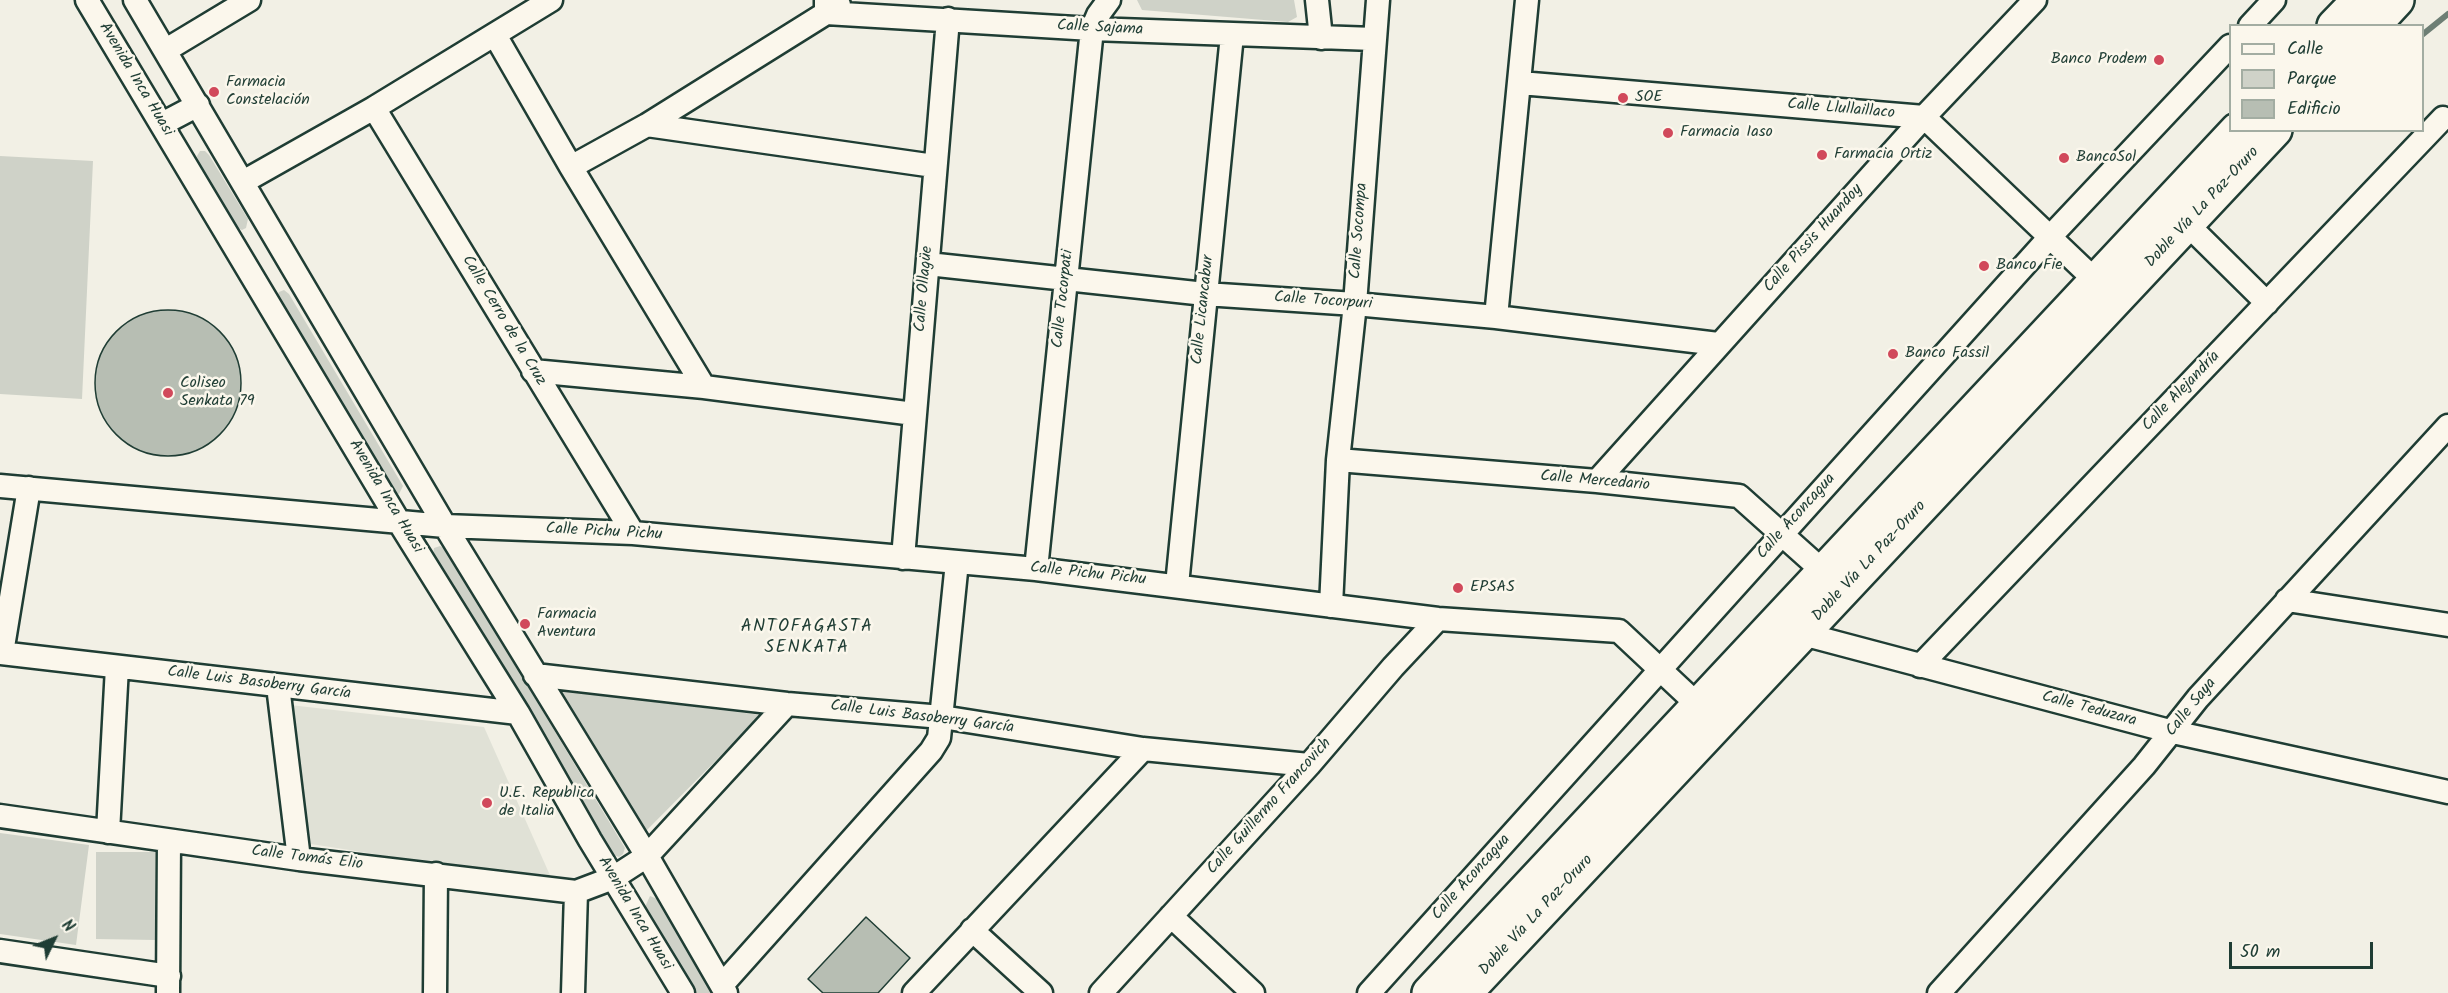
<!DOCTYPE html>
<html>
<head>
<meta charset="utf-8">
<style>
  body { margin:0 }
  #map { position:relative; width:2448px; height:993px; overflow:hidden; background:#f2f0e5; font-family:Kalam,sans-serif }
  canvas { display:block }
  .legend { position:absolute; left:2229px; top:24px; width:195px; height:108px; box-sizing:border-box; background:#fbf7ec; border:2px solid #a3ada2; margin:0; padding:8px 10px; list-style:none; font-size:18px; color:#1f3d34 }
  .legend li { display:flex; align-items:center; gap:12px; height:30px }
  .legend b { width:30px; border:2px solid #a3ada2 }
  .north { position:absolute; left:24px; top:909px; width:60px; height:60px; -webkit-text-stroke:4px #fbf7ec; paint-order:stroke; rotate:47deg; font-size:16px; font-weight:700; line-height:24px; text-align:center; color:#1f3d34 }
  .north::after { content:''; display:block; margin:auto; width:21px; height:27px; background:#1f3d34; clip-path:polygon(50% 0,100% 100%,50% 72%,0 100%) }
  .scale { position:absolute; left:2229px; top:942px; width:144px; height:27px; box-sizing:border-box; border:3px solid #1f3d34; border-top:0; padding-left:8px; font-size:18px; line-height:21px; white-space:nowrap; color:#1f3d34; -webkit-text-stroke:4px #fbf7ec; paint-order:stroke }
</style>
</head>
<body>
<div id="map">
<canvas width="2448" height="993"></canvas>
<ul class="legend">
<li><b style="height:8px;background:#fbf7ec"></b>Calle</li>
<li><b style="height:16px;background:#cfd2c8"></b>Parque</li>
<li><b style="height:16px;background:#b7beb3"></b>Edificio</li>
</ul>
<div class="north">N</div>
<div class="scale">50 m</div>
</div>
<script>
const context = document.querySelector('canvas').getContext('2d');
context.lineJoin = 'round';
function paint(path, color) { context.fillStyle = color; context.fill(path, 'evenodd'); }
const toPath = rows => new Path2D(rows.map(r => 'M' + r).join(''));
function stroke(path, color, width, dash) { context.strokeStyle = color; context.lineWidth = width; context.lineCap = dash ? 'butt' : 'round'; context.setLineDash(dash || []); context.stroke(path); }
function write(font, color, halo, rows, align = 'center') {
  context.font = font + ' Kalam,sans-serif'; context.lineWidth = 5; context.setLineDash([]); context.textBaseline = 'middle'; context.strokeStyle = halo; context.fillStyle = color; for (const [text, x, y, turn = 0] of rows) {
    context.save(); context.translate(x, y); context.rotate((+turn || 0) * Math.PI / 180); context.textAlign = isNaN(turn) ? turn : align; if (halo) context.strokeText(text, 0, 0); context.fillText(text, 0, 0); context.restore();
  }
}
paint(toPath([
  [290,705,484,727,553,882,311,844]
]), '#e0e1d6');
paint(toPath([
  [1137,0,1294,0,1297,17,1288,22,1142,10],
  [200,151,205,151,209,155,248,219,246,228,242,230,235,227,198,162,197,156],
  [0,156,93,161,82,399,0,394],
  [284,290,289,294,403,486,399,494,392,492,277,296,279,292],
  [440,546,445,549,625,848,623,854,619,857,613,855,433,555,434,548],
  [559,690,761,715,644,833],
  [0,833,89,845,76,945,0,934],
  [96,852,155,852,155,940,96,939],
  [650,896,660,900,716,993,697,993,645,907]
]), '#cfd2c8');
stroke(toPath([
  [2422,35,2448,14]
]), '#6e7f75', 6);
const building = toPath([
  '95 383a73 73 0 1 1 146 0a73 73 0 1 1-146 0Z',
  [866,917,910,958,878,993,823,993,808,979,866,917]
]);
paint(building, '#b7beb3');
stroke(building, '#1f3d34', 1.5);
const minor = toPath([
  [87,0,399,522,518,713,590,840,683,993],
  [135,0,445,526,647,856,726,993],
  [826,0,826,13,1092,29,1374,39],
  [1317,0,1321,38],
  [2250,26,2274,0],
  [495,35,571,167,704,387],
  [166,50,249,0],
  [1520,83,1924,117,2097,282],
  [374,108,633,533],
  [162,124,198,105],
  [647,125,934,166],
  [571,167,647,125,839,5],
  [243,182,374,108,551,0],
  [2188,225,2267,303],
  [928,264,1205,294,1355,304,1496,317,1718,344],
  [1496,317,1527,0],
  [533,371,704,387,914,414],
  [1338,460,1597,481,1739,496,1824,572],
  [1597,481,1924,117,2035,0],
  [0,486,445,526,633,533,1036,569,1438,619,1619,631,1699,706],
  [903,558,948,19],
  [1036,569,1092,29,1098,15,1109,0],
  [1177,585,1232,35],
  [2287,600,2448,625],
  [1331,606,1338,460,1355,304,1378,0],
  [1803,634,2173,732,2448,792],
  [0,653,518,713],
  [2,653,29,488],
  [1920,666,2443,118],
  [535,675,787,704,942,717,1143,749,1309,765],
  [278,686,299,859],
  [0,816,299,859,576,892,613,878,647,856,787,704],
  [108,832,117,667],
  [1171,916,1253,993],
  [972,930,1041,993],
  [0,951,169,976],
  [722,985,931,751,939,738,957,562],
  [168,993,169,841],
  [435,993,436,874],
  [573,993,576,892],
  [914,993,1143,749],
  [1101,993,1309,765,1393,667,1438,619],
  [1369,993,2049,238,2230,46],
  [1939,993,2144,766,2198,698,2448,426]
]);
const highway = toPath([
  [2334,26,2359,0],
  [2373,26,2397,0],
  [1429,993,2237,130],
  [1465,993,2275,130]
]);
stroke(minor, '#1f3d34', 27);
stroke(highway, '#1f3d34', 38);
stroke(minor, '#fbf7ec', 22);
stroke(highway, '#fbf7ec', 33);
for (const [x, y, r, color] of [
  [2159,60,6,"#d1495b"],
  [214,92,6,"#d1495b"],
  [1623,98,6,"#d1495b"],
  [1668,133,6,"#d1495b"],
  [1822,155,6,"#d1495b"],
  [2064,158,6,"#d1495b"],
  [1984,266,6,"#d1495b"],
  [1893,354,6,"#d1495b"],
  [168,393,6,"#d1495b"],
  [1458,588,6,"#d1495b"],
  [525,624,6,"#d1495b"],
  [487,803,6,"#d1495b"]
]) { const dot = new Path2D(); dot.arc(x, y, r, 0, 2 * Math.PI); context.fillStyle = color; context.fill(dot); stroke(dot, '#fbf7ec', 2); }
write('16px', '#1f3d34', '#fbf7ec', [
  ["Calle Sajama",1100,29,3],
  ["Avenida Inca Huasi",135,80,59],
  ["Calle Llullaillaco",1841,110,5],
  ["Doble Vía La Paz-Oruro",2203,208,-47],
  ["Calle Socompa",1360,231,-86],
  ["Calle Pissis Huandoy",1814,239,-48],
  ["Calle Ollagüe",925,289,-85],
  ["Calle Tocorpati",1064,299,-84],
  ["Calle Tocorpuri",1323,302,4],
  ["Calle Licancabur",1204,310,-84],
  ["Calle Cerro de la Cruz",503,321,59],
  ["Calle Alejandría",2182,392,-46],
  ["Calle Mercedario",1595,482,5],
  ["Avenida Inca Huasi",385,497,59],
  ["Calle Aconcagua",1797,517,-48],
  ["Calle Pichu Pichu",604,533,3],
  ["Doble Vía La Paz-Oruro",1870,562,-47],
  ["Calle Pichu Pichu",1088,575,6],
  ["Calle Luis Basoberry García",259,684,7],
  ["Calle Saya",2192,708,-51],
  ["Calle Teduzara",2089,710,15],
  ["Calle Luis Basoberry García",922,718,7],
  ["Calle Guillermo Francovich",1270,807,-48],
  ["Calle Tomás Elio",307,859,7],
  ["Calle Aconcagua",1472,878,-48],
  ["Avenida Inca Huasi",634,914,59],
  ["Doble Vía La Paz-Oruro",1537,916,-47]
]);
write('16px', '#1f3d34', '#fbf7ec', [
  ["Banco Prodem",2147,60,"right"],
  ["Farmacia",226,83],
  ["Constelación",226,101],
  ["SOE",1635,98],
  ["Farmacia Iaso",1680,133],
  ["Farmacia Ortiz",1834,155],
  ["BancoSol",2076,158],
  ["Banco Fie",1996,266],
  ["Banco Fassil",1905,354],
  ["Coliseo",180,384],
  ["Senkata 79",180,402],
  ["EPSAS",1470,588],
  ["Farmacia",537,615],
  ["Aventura",537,633],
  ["U.E. Republica",499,794],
  ["de Italia",499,812]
], 'left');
context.letterSpacing = '1.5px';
write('18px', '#1f3d34', '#fbf7ec', [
  ["ANTOFAGASTA",807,628],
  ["SENKATA",807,649]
]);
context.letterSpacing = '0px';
</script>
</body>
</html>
